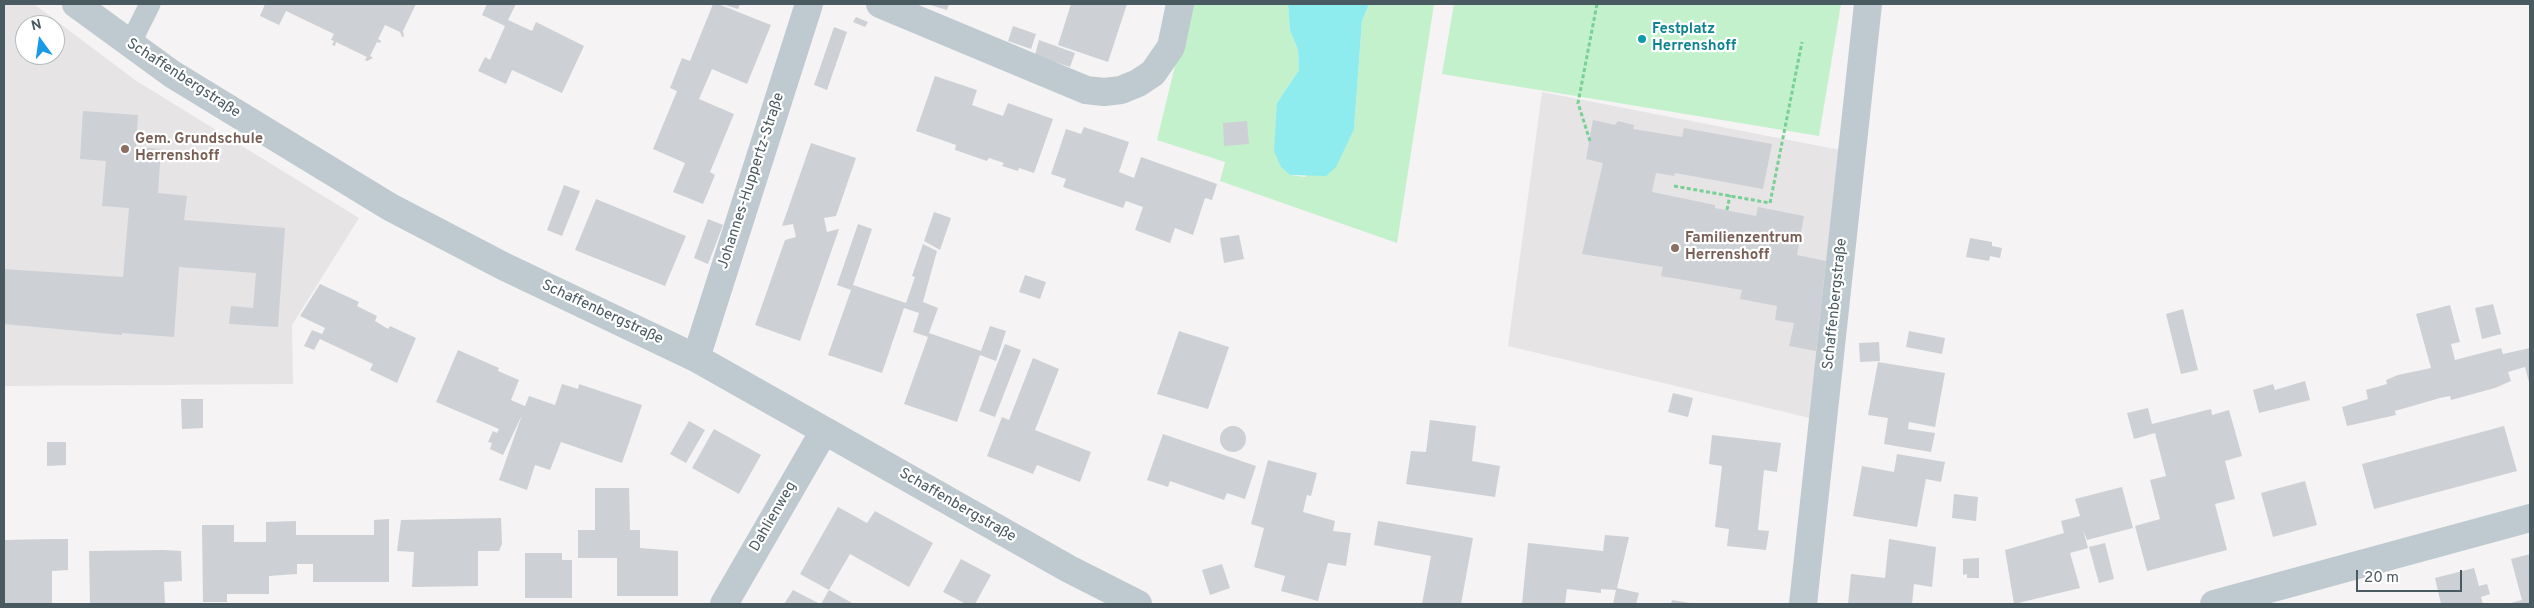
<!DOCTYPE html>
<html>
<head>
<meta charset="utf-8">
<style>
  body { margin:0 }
  #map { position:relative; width:2534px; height:608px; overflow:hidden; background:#f5f3f3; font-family:Overpass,sans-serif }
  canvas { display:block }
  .frame { position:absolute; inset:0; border:5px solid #4a5a61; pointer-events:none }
  .north { position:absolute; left:15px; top:15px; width:50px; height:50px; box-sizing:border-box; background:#fff; border:1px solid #b7bdc0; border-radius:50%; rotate:346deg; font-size:14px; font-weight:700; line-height:20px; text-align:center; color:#4a5a61 }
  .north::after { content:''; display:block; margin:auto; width:18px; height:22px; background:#199ae8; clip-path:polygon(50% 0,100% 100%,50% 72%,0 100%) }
  .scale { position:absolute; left:2356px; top:570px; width:106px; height:22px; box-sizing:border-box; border:2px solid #4a5a61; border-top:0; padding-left:6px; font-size:15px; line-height:18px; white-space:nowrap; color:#4a5a61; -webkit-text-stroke:4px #fff; paint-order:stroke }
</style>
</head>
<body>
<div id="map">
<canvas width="2534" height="608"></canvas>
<div class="frame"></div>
<div class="north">N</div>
<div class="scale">20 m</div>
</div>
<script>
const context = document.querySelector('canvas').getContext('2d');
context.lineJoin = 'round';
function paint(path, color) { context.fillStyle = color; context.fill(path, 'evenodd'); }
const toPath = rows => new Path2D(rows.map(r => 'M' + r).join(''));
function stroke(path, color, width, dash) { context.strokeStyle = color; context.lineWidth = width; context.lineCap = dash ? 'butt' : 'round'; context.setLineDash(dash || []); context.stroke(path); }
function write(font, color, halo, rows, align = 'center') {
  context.font = font + ' Overpass,sans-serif'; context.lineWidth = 4.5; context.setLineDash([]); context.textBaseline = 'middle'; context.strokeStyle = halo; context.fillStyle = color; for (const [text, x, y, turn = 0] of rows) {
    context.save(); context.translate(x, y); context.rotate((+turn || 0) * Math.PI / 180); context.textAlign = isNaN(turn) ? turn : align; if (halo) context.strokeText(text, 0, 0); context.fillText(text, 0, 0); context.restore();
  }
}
paint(toPath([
  [4,4,34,4,135,80,359,218,292,325,293,384,4,386],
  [25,25,55,25,55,55,25,55],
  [1542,92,1840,150,1810,418,1508,346]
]), '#e6e4e5');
paint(toPath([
  [1190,4,1288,4,1290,30,1298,50,1299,70,1277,103,1281,167,1290,175,1305,177,1354,129,1362,21,1369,4,1434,4,1397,243,1220,181,1225,162,1157,140],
  [1454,4,1841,4,1819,136,1442,74]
]), '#c2f1cc');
paint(toPath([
  [1288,4,1369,4,1362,21,1354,129,1336,167,1326,176,1290,175,1281,167,1274,151,1277,103,1299,70,1298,50,1290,30]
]), '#8fecee');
paint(toPath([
  [265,4,416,4,403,31,404,36,402,37,400,32,385,25,378,39,381,41,380,43,377,42,370,56,373,58,367,61,365,60,367,57,336,42,335,46,332,45,334,41,331,40,334,34,286,11,279,25,260,16],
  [487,4,516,4,508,20,532,31,536,22,584,46,562,93,512,70,506,84,478,71,485,57,490,60,505,26,482,15],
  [713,4,718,4,771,25,747,84,712,69,699,99,734,114,710,172,715,175,703,204,673,192,685,163,653,149,677,91,670,88,682,58,690,61],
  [722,4,740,4,738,9],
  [927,4,949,4,947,10],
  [1071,4,1127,4,1108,62,1058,45],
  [856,17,868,22,865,27,853,22],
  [1013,26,1036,34,1031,49,1008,41],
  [834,27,847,32,827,90,814,85],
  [1039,40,1075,53,1070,67,1035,55],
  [935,76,977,90,972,105,1003,116,1008,103,1053,119,1034,173,1019,168,1018,171,1002,166,1004,163,989,158,987,161,955,150,956,145,916,131],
  [83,111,138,115,136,147,161,149,158,193,187,196,184,220,285,228,278,327,229,324,231,306,253,308,256,273,179,267,174,337,122,333,122,335,4,324,4,269,123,277,129,208,102,206,106,161,80,159],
  [1593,120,1615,125,1618,121,1634,125,1633,129,1682,137,1684,128,1772,144,1763,189,1675,173,1674,176,1656,173,1652,192,1715,205,1715,208,1756,216,1758,207,1804,216,1797,255,1826,261,1816,351,1789,346,1794,323,1775,320,1777,306,1740,299,1742,290,1661,276,1663,267,1582,254,1603,163,1586,159],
  [1247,121,1249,144,1224,146,1223,123],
  [1084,127,1129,142,1119,172,1134,178,1141,157,1217,184,1212,200,1205,198,1193,235,1175,228,1170,243,1135,230,1143,207,1126,201,1123,208,1063,187,1066,179,1051,174,1066,129,1081,134],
  [811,143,856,158,836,216,824,218,827,232,839,229,800,341,755,325,785,240,796,237,793,224,782,226],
  [564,185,580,191,562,236,547,230],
  [596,199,686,236,665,286,575,250],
  [934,212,951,218,940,250,924,241],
  [708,219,723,225,708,264,694,258],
  [858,224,872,229,853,285,906,303,915,277,912,276,923,244,937,251,923,302,938,308,929,333,981,351,990,326,1006,331,996,361,980,355,957,422,904,404,928,337,913,332,919,313,904,308,882,373,828,355,851,290,837,285],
  [1239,235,1244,259,1224,263,1220,238],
  [1970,238,1992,242,1992,246,2002,248,2000,258,1990,256,1989,261,1966,257],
  [1025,275,1046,282,1040,299,1019,292],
  [320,284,359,302,357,306,377,316,375,321,388,329,390,326,416,338,397,383,370,370,373,364,320,339,314,350,304,346,312,330,322,334,325,328,300,316],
  [2493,304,2501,334,2482,339,2475,308],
  [2450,305,2460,342,2451,344,2455,360,2501,348,2503,354,2530,348,2530,386,2525,367,2508,372,2511,381,2495,388,2451,400,2450,396,2440,398,2395,411,2396,415,2347,426,2342,407,2368,399,2366,390,2387,384,2386,380,2398,375,2431,368,2416,314],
  [2183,309,2198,370,2181,374,2166,314],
  [1179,331,1229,347,1208,409,1157,394],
  [1909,331,1945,338,1942,354,1906,347],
  [1879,342,1880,361,1860,362,1859,343],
  [1005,344,1021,350,995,417,979,411],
  [458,350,499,368,498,371,519,380,511,400,525,406,529,396,555,405,562,384,578,389,579,384,642,405,622,463,561,442,550,470,535,465,527,490,499,480,522,415,503,455,490,449,492,443,488,442,493,431,497,433,499,429,436,402],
  [1033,358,1059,369,1035,430,1091,452,1080,482,1037,465,1033,474,987,456,1002,417,1009,420],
  [1878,362,1945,373,1935,427,1909,422,1908,429,1935,433,1931,452,1884,444,1888,418,1868,415],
  [2305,381,2310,400,2259,413,2253,390,2273,384,2275,390],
  [1673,393,1693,398,1688,417,1668,412],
  [181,399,203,399,203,428,182,429],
  [2148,408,2152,424,2211,409,2212,415,2229,410,2242,456,2225,461,2235,499,2215,504,2227,550,2147,571,2135,526,2160,519,2150,480,2166,476,2155,433,2134,439,2127,413],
  [1430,420,1476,426,1472,461,1500,466,1495,497,1406,484,1411,451,1426,452],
  [689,421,705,430,686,463,670,454],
  [2504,426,2517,471,2374,509,2362,464],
  '1220 439a13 13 0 1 1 26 0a13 13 0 1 1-26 0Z',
  [714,429,761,455,739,494,692,468],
  [1163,434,1256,466,1245,499,1227,493,1224,500,1170,481,1168,487,1147,480],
  [1712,435,1781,443,1777,472,1764,470,1758,530,1769,531,1766,550,1727,546,1729,529,1715,527,1722,466,1709,464],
  [47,442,66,442,66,465,47,466],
  [1897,454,1945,462,1941,482,1926,479,1917,527,1853,516,1862,466,1894,472],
  [1268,460,1317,473,1311,496,1307,495,1303,512,1335,521,1333,531,1351,533,1346,566,1328,563,1318,601,1281,591,1285,576,1254,567,1264,528,1251,524],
  [2305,481,2317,525,2273,537,2261,493],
  [2122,487,2133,528,2087,540,2083,530,2088,548,2070,553,2080,588,2014,604,2005,550,2064,533,2061,521,2080,516,2075,499],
  [595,488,629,488,630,530,640,530,640,548,678,551,678,596,617,596,617,558,578,558,578,530,595,530],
  [1954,494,1978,497,1976,521,1952,518],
  [838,507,867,523,875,511,933,543,909,587,850,554,829,590,854,604,821,604,829,590,800,574],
  [501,518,502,544,499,551,478,551,478,586,412,587,414,552,397,551,401,520],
  [389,519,389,582,313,582,313,564,297,564,297,574,269,576,269,594,227,594,227,602,203,602,202,525,234,525,234,542,266,542,266,522,296,521,296,535,374,535,374,520],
  [1378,521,1473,538,1461,604,1422,604,1431,556,1374,545],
  [1605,535,1629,537,1617,588,1639,593,1636,604,1613,604,1616,590,1601,589,1601,593,1567,589,1565,604,1522,604,1528,543,1603,551],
  [52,539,68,539,68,570,52,571,52,604,4,604,4,540],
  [1889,539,1936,547,1932,587,1914,584,1912,604,1848,604,1851,574,1885,578],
  [2105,543,2114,579,2099,583,2089,547],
  [164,550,181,551,182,581,164,582,165,604,90,604,89,551],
  [525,553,562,553,562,560,572,560,572,598,525,598],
  [2530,554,2530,604,2507,604,2522,600,2511,559],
  [1979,558,1979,578,1967,578,1967,574,1963,575,1963,559],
  [961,559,991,575,975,604,966,604,943,592],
  [1222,564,1230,588,1210,595,1202,570],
  [2474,568,2479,586,2487,584,2490,594,2481,597,2483,604,2441,604,2435,578],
  [793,590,820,604,784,604],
  [1672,600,1690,603,1690,604,1671,604]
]), '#cdd1d5');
stroke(toPath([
  [1590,141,1578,103,1597,4],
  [1674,186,1770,203,1802,42],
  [1727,210,1730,195]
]), '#79d095', 3, [4, 2.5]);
stroke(toPath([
  [130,44,150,4]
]), '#becacf', 21);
stroke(toPath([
  [76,4,172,74,390,207,503,266,696,358,1069,569,1138,604],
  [880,4,1086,90,1104,92,1121,90,1138,83,1153,73,1171,47,1180,4],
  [696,358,809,4],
  [724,604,824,431],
  [1803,604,1868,4],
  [2214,604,2530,518]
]), '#becacf', 28);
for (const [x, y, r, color] of [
  [1642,39,5,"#0f9aa8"],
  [125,149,5,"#8d6e63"],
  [1675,248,5,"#8d6e63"]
]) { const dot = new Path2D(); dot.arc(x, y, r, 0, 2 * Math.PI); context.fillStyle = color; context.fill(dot); stroke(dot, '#fff', 2); }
write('bold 15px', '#0d838f', '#fff', [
  ["Festplatz",1652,30],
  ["Herrenshoff",1652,47]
], 'left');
write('15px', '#4a5a61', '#fff', [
  ["Schaffenbergstraße",183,79,33],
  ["Johannes-Huppertz-Straße",752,181,-72],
  ["Schaffenbergstraße",1836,304,-84],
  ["Schaffenbergstraße",602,313,25],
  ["Schaffenbergstraße",957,506,30],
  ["Dahlienweg",774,517,-60]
]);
write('bold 15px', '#785e54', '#fff', [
  ["Gem. Grundschule",135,140],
  ["Herrenshoff",135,157],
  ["Familienzentrum",1685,239],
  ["Herrenshoff",1685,256]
], 'left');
</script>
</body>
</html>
